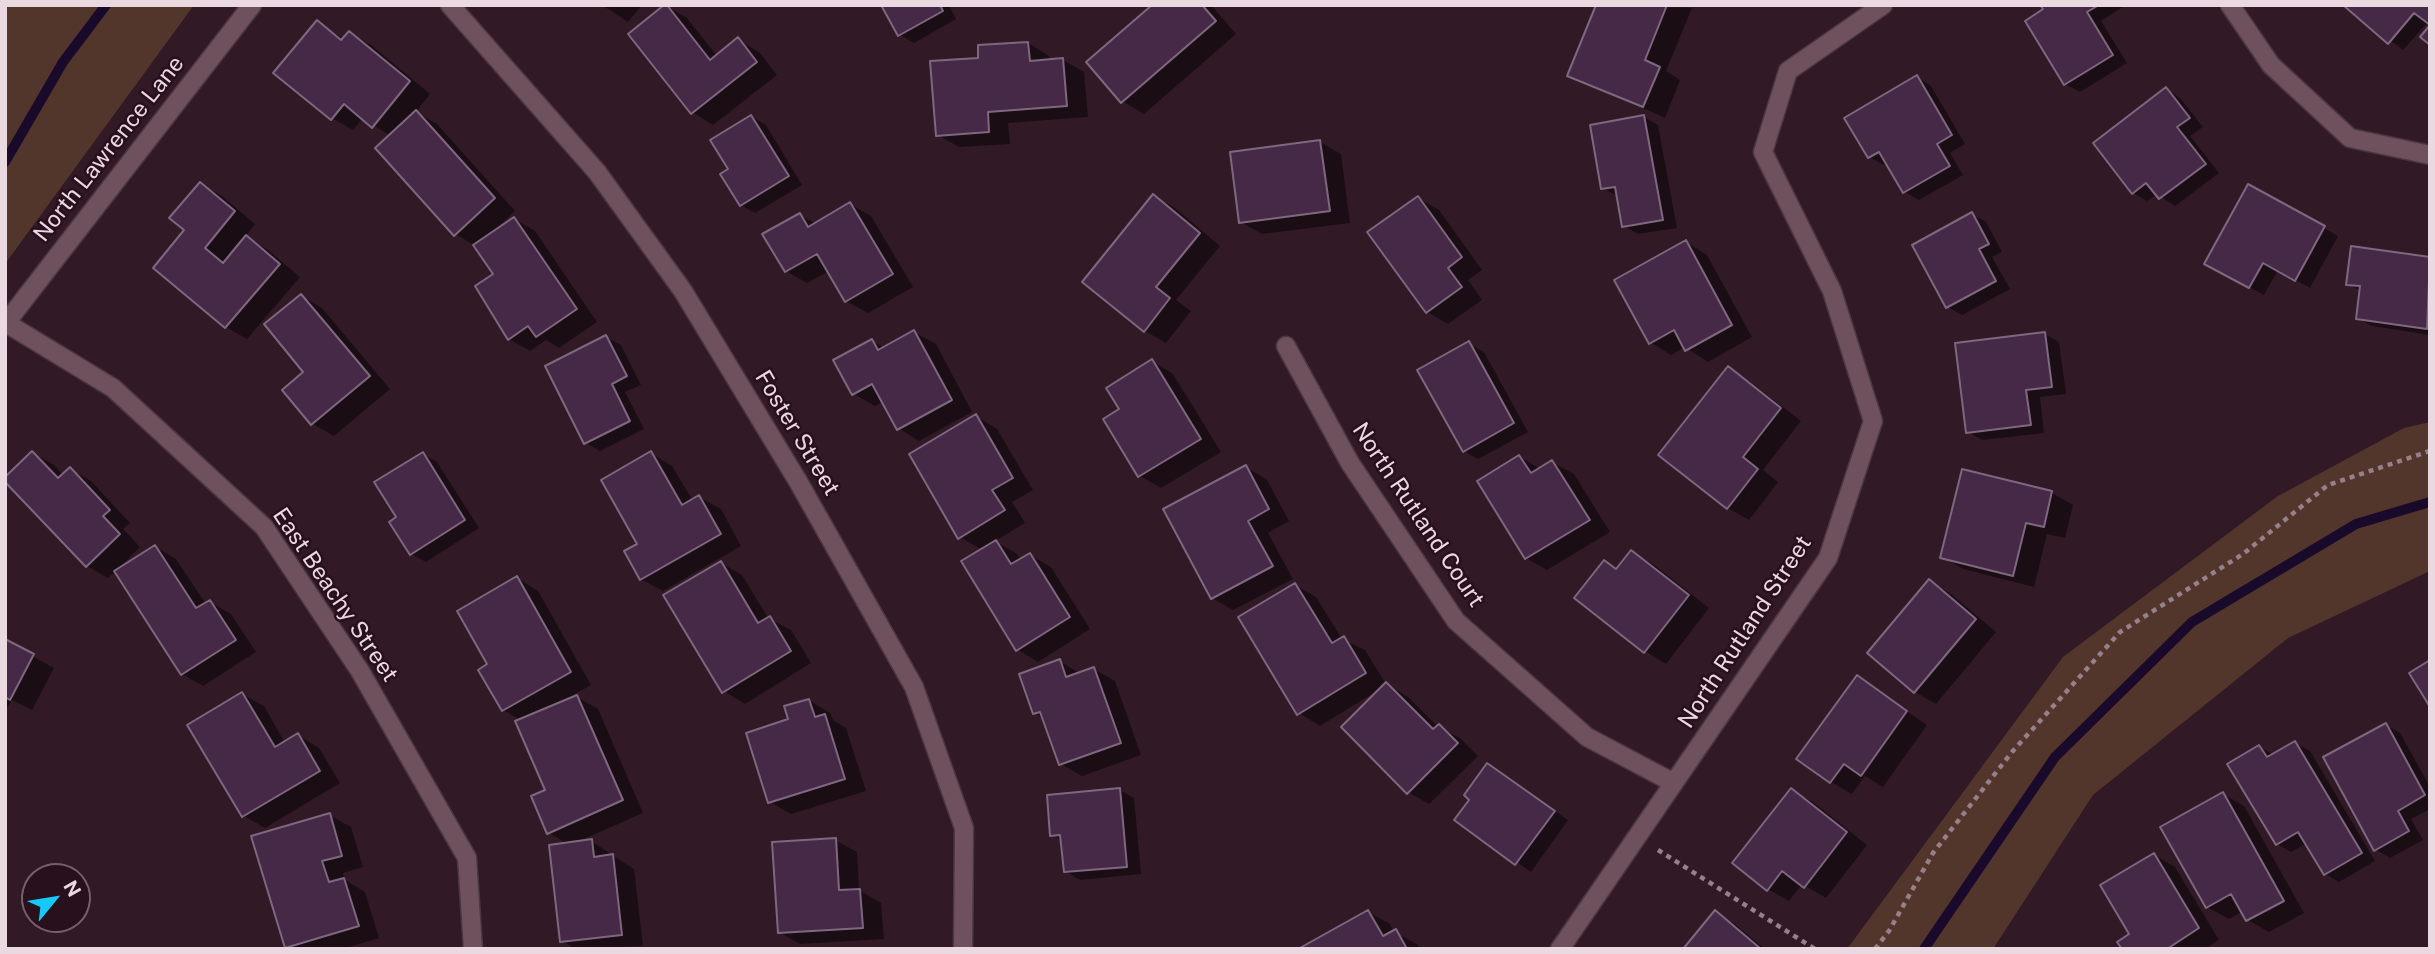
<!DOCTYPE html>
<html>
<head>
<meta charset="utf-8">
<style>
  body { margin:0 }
  #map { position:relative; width:2435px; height:954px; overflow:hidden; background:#321926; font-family:"Public Sans",sans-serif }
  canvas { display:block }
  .frame { position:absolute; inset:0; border:7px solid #ebd9e1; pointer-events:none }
  .north { position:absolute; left:21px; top:863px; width:70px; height:70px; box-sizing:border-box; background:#28101c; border:2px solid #76606b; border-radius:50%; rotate:60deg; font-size:19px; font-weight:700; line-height:28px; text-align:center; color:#ebd9e1 }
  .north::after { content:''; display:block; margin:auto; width:24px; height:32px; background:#15cafb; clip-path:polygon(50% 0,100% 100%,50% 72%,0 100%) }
</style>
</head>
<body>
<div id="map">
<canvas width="2435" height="954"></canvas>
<div class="frame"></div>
<div class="north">N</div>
</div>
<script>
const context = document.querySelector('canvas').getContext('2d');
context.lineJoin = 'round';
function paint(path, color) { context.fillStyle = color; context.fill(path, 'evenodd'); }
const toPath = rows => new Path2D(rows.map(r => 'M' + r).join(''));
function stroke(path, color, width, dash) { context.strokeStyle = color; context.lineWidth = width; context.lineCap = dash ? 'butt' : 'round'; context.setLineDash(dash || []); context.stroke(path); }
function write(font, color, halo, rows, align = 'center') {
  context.font = font + ' "Public Sans",sans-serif'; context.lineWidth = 5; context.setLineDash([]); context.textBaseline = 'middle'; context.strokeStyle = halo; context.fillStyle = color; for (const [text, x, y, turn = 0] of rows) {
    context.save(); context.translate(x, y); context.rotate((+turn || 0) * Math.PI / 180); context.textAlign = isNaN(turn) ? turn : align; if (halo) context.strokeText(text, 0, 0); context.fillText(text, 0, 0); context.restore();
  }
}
paint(toPath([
  [5,5,194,5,5,264],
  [2430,422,2430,571,2288,638,2093,795,1993,949,1847,949,2063,657,2278,496,2404,428]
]), '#52362b');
paint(toPath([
  [602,5,642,5,628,22],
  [883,5,949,5,956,19,914,43,899,34],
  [1154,5,1211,5,1236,34,1144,114,1122,101],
  [1598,5,1692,8,1666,71,1680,80,1665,118,1570,75],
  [2042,5,2126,5,2101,21,2127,63,2080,92,2065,84],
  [2345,5,2430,5,2428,22,2403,50],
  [666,6,687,18,717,56,738,40,759,52,777,75,713,125,692,112],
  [317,22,344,39,349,33,371,45,430,94,416,112,437,124,515,211,496,229,514,219,535,231,597,322,559,348,546,340,530,351,509,339,496,275,475,246,456,234,390,136,363,118,353,130,332,118],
  [1028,43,1049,56,1050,61,1063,60,1084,72,1088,117,1008,123,1010,144,959,147,938,135,980,60],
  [1917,77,1931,86,1965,144,1950,153,1963,175,1919,200,1905,192,1888,163,1884,165,1869,157],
  [2166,89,2180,98,2203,127,2190,136,2219,173,2175,206,2157,194,2147,201,2133,193],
  [752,117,766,125,802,185,755,213,741,205,731,170],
  [1644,117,1658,125,1677,228,1638,234,1624,226,1617,196,1603,188],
  [1320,142,1341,154,1350,223,1262,234,1241,222],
  [201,184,222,196,255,224,245,237,268,250,300,277,247,339,226,327,186,230],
  [2249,186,2338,236,2310,288,2278,270,2264,295,2221,272],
  [1154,196,1175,208,1220,246,1176,300,1191,311,1166,343,1145,331],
  [1418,198,1439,210,1482,270,1468,280,1482,300,1448,324,1427,312],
  [850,204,871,216,913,287,868,313,846,301,829,271,807,283,786,271,800,215,816,224],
  [1971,214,1986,222,2002,252,1992,257,2010,289,1962,315,1948,307],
  [1686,242,1707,255,1752,337,1708,362,1685,347,1671,355,1650,342],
  [2430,259,2430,335,2372,326,2357,318,2361,291,2348,284],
  [301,296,322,308,390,389,334,436,313,424,285,390,306,372],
  [914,332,936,344,972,412,919,441,898,428,884,401,875,406,854,394,872,341,885,348],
  [2045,334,2059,342,2066,394,2040,397,2044,433,1982,440,1967,431],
  [606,337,621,345,641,385,625,392,644,429,600,451,586,443],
  [1469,344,1484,352,1528,432,1478,459,1464,451],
  [1152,361,1173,374,1221,452,1161,488,1140,476,1121,410],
  [1728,368,1749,381,1801,421,1763,470,1778,482,1749,520,1728,508],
  [976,416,997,429,1033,490,1012,502,1025,523,995,541,1017,554,1021,560,1030,555,1051,567,1090,629,1038,662,1017,649,982,550,960,537],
  [33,453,54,465,63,475,70,469,91,481,130,523,123,529,140,547,119,568,155,547,176,559,206,604,210,602,231,614,256,652,203,686,182,674,116,571,108,578,87,566],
  [651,453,672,466,693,501,699,497,721,509,741,546,663,591,641,579,639,544],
  [423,454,437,462,479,528,426,562,411,554,399,518],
  [1520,457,1540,469,1552,462,1574,474,1610,532,1547,570,1526,558],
  [1246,467,1267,480,1289,521,1268,533,1293,579,1233,610,1212,598],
  [2052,493,2073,505,2065,538,2047,534,2034,587,1963,569,1942,557],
  [1631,552,1653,564,1709,608,1666,664,1645,651],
  [721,563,742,575,768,618,791,630,811,663,745,704,724,691],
  [517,578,538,591,591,685,573,695,598,709,643,813,577,842,591,841,634,869,643,946,575,949,562,941,568,844,549,833,548,791,522,721,503,710,490,665],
  [1930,581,1951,594,1996,632,1936,704,1915,692],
  [1295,585,1316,597,1342,639,1365,650,1386,684,1408,697,1438,727,1460,738,1478,756,1429,804,1408,792,1380,689,1320,726,1299,713],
  [5,641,54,668,32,710,12,700,5,711],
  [1059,661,1081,674,1094,669,1115,681,1141,755,1082,776,1061,764,1044,719,1035,713],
  [1857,678,1927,725,1883,787,1865,776,1852,794,1831,782],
  [242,694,264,706,285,743,298,735,319,748,340,783,265,828,244,816],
  [809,700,830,713,833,720,846,728,866,791,791,814,770,802,791,720],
  [2386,725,2400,733,2430,787,2430,809,2411,819,2423,840,2390,858,2375,849],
  [2295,743,2310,751,2375,861,2339,882,2325,874,2307,843,2291,852,2277,844,2259,747,2274,755],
  [1488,765,1568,820,1531,872,1457,820,1471,799],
  [1120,790,1134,798,1141,874,1080,880,1065,871,1063,841,1052,835],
  [1791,790,1813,802,1867,845,1826,898,1802,884,1789,901,1768,889],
  [2223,794,2244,806,2304,913,2269,932,2248,920,2243,911,2229,919,2207,907],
  [329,815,351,827,363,867,343,873,345,880,365,892,379,938,343,949,289,949,287,947],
  [835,840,857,852,859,890,881,903,884,939,800,944,779,932],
  [2154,855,2175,867,2219,940,2205,949,2124,949,2132,935],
  [1368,912,1390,924,1394,932,1417,944,1420,949,1301,949],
  [1715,913,1736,925,1765,949,1686,949]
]), '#0007');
stroke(toPath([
  [5,162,63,62,106,5],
  [1924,949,2055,757,2192,622,2356,524,2430,502]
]), '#190a2c', 10);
const building = toPath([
  [664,5,667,5,710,60,738,37,757,62,691,114,628,34,664,5],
  [881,5,940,5,943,11,898,36,881,5],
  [1152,5,1202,5,1216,21,1121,103,1086,62,1152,5],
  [1596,5,1667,5,1645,60,1660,67,1643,107,1567,76,1596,5],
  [2040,5,2099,5,2087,12,2113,55,2064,85,2025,21,2043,9,2040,5],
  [2343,5,2430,5,2430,45,2420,37,2430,25,2414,13,2388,44,2343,5],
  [317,20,341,40,349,31,410,81,372,128,344,104,331,120,273,73,317,20],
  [1028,42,1030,61,1063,58,1067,106,988,112,989,132,936,136,930,61,978,58,978,45,1028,42],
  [1917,75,1952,135,1937,144,1950,166,1903,193,1879,152,1868,158,1844,118,1917,75],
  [2166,87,2190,118,2177,127,2206,164,2159,199,2146,183,2132,194,2093,143,2166,87],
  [416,110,495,198,454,236,375,148,416,110],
  [751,115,789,176,740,206,720,174,728,169,710,140,751,115],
  [1644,115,1663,220,1622,227,1615,187,1601,189,1590,125,1644,115],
  [1320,140,1330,211,1239,223,1230,152,1320,140],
  [200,182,235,211,205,248,223,263,246,235,280,264,225,328,153,268,184,230,169,218,200,182],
  [2248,184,2325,226,2295,281,2263,263,2249,288,2204,264,2248,184],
  [1153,194,1200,233,1156,287,1170,298,1144,332,1082,282,1153,194],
  [1418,196,1462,257,1448,268,1462,287,1426,313,1367,232,1418,196],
  [850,202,893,274,845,302,817,254,785,272,762,234,800,213,808,227,850,202],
  [1972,212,1989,244,1979,249,1996,281,1946,308,1912,245,1972,212],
  [514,217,577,309,536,337,528,326,508,340,475,286,493,274,473,245,514,217],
  [1686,240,1732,325,1685,351,1674,330,1649,344,1614,280,1686,240],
  [2351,246,2430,257,2427,329,2356,319,2360,286,2346,285,2351,246],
  [301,294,370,376,311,425,282,390,303,372,264,324,301,294],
  [914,330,952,400,897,430,872,384,852,395,833,360,872,339,878,350,914,330],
  [2045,332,2052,387,2026,390,2031,425,1966,433,1955,343,2045,332],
  [606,335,627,376,612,384,630,421,584,444,545,366,606,335],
  [1469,341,1514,423,1463,452,1417,370,1469,341],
  [1152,359,1201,439,1138,477,1103,419,1119,409,1106,388,1152,359],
  [1728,366,1781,408,1743,457,1758,469,1727,509,1658,455,1728,366],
  [976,414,1013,478,992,490,1005,510,958,539,909,454,976,414],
  [32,451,58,478,70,467,110,510,103,516,120,534,86,567,5,482,5,477,32,451],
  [651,451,682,505,699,495,721,534,640,580,624,551,637,544,601,480,651,451],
  [423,452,465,520,410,555,389,522,396,517,374,482,423,452],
  [1519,455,1531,473,1552,460,1590,520,1525,559,1477,481,1519,455],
  [1246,465,1269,509,1248,521,1273,566,1211,599,1163,509,1246,465],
  [1962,469,2052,491,2044,527,2026,523,2013,576,1940,558,1962,469],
  [996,540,1011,564,1030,553,1070,617,1016,651,961,561,996,540],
  [155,545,196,608,210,600,236,640,181,675,114,571,155,545],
  [1631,550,1689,595,1644,653,1574,598,1604,560,1616,569,1631,550],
  [721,561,758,623,770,616,791,651,722,693,663,595,721,561],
  [517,576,571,672,502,711,478,670,487,664,457,611,517,576],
  [1929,579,1976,619,1914,693,1867,653,1929,579],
  [1295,583,1332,643,1344,636,1366,673,1297,715,1238,617,1295,583],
  [5,639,34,654,10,700,5,697,5,639],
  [1060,659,1066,677,1094,667,1121,743,1059,765,1040,712,1033,714,1019,674,1060,659],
  [2430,660,2430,707,2409,673,2430,660],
  [1857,675,1907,711,1861,776,1844,764,1830,783,1796,759,1857,675],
  [1386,682,1433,729,1439,724,1458,743,1407,794,1341,727,1386,682],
  [242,692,275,747,298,733,320,771,242,817,187,725,242,692],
  [577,695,623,800,547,834,531,796,545,790,515,721,577,695],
  [809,699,815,717,825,714,845,779,768,803,746,733,788,719,784,706,809,699],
  [2386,723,2425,795,2398,811,2409,831,2374,851,2323,757,2386,723],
  [2295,741,2362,853,2324,875,2298,832,2276,845,2227,764,2259,745,2267,757,2295,741],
  [1487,763,1555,811,1515,865,1454,820,1469,800,1464,795,1487,763],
  [1120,788,1127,867,1064,872,1060,835,1050,836,1047,795,1120,788],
  [1791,788,1847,832,1804,888,1782,871,1767,891,1732,863,1791,788],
  [2223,792,2284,901,2246,921,2231,894,2206,908,2160,827,2223,792],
  [330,813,342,856,322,861,329,882,344,878,359,926,285,948,251,836,330,813],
  [836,838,839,890,860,889,863,928,778,933,772,842,836,838],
  [592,839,594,857,613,854,622,935,560,942,549,845,592,839],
  [2154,853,2199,928,2167,949,2122,949,2117,942,2129,934,2100,885,2154,853],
  [1368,910,1383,936,1396,929,1407,949,1298,949,1368,910],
  [1715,910,1761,949,1683,949,1715,910]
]);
paint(building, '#462847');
stroke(building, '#7e687f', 2);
const minor = toPath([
  [450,5,597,172,683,291,799,483,914,687,964,828,963,949],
  [2230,5,2271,65,2350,138,2430,155],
  [6,323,113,388,264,527,360,671,467,858,473,949],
  [5,324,252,5],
  [1286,346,1350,463,1456,621,1587,737,1674,783],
  [1560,949,1828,558,1873,421,1832,291,1763,152,1788,71,1883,5]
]);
stroke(minor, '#4b3741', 21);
stroke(toPath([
  [1658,850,1815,949],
  [1875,949,1889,931,1933,853,2012,752,2120,632,2243,554,2328,485,2430,451]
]), '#96808b', 4.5, [5, 5]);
stroke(minor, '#6f515e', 18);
write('23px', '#ebd9e1', '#28101c', [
  ["North Lawrence Lane",109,149,-52],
  ["Foster Street",797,433,59],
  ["North Rutland Court",1418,515,56],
  ["East Beachy Street",335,595,56],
  ["North Rutland Street",1745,632,-57]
]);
</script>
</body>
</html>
